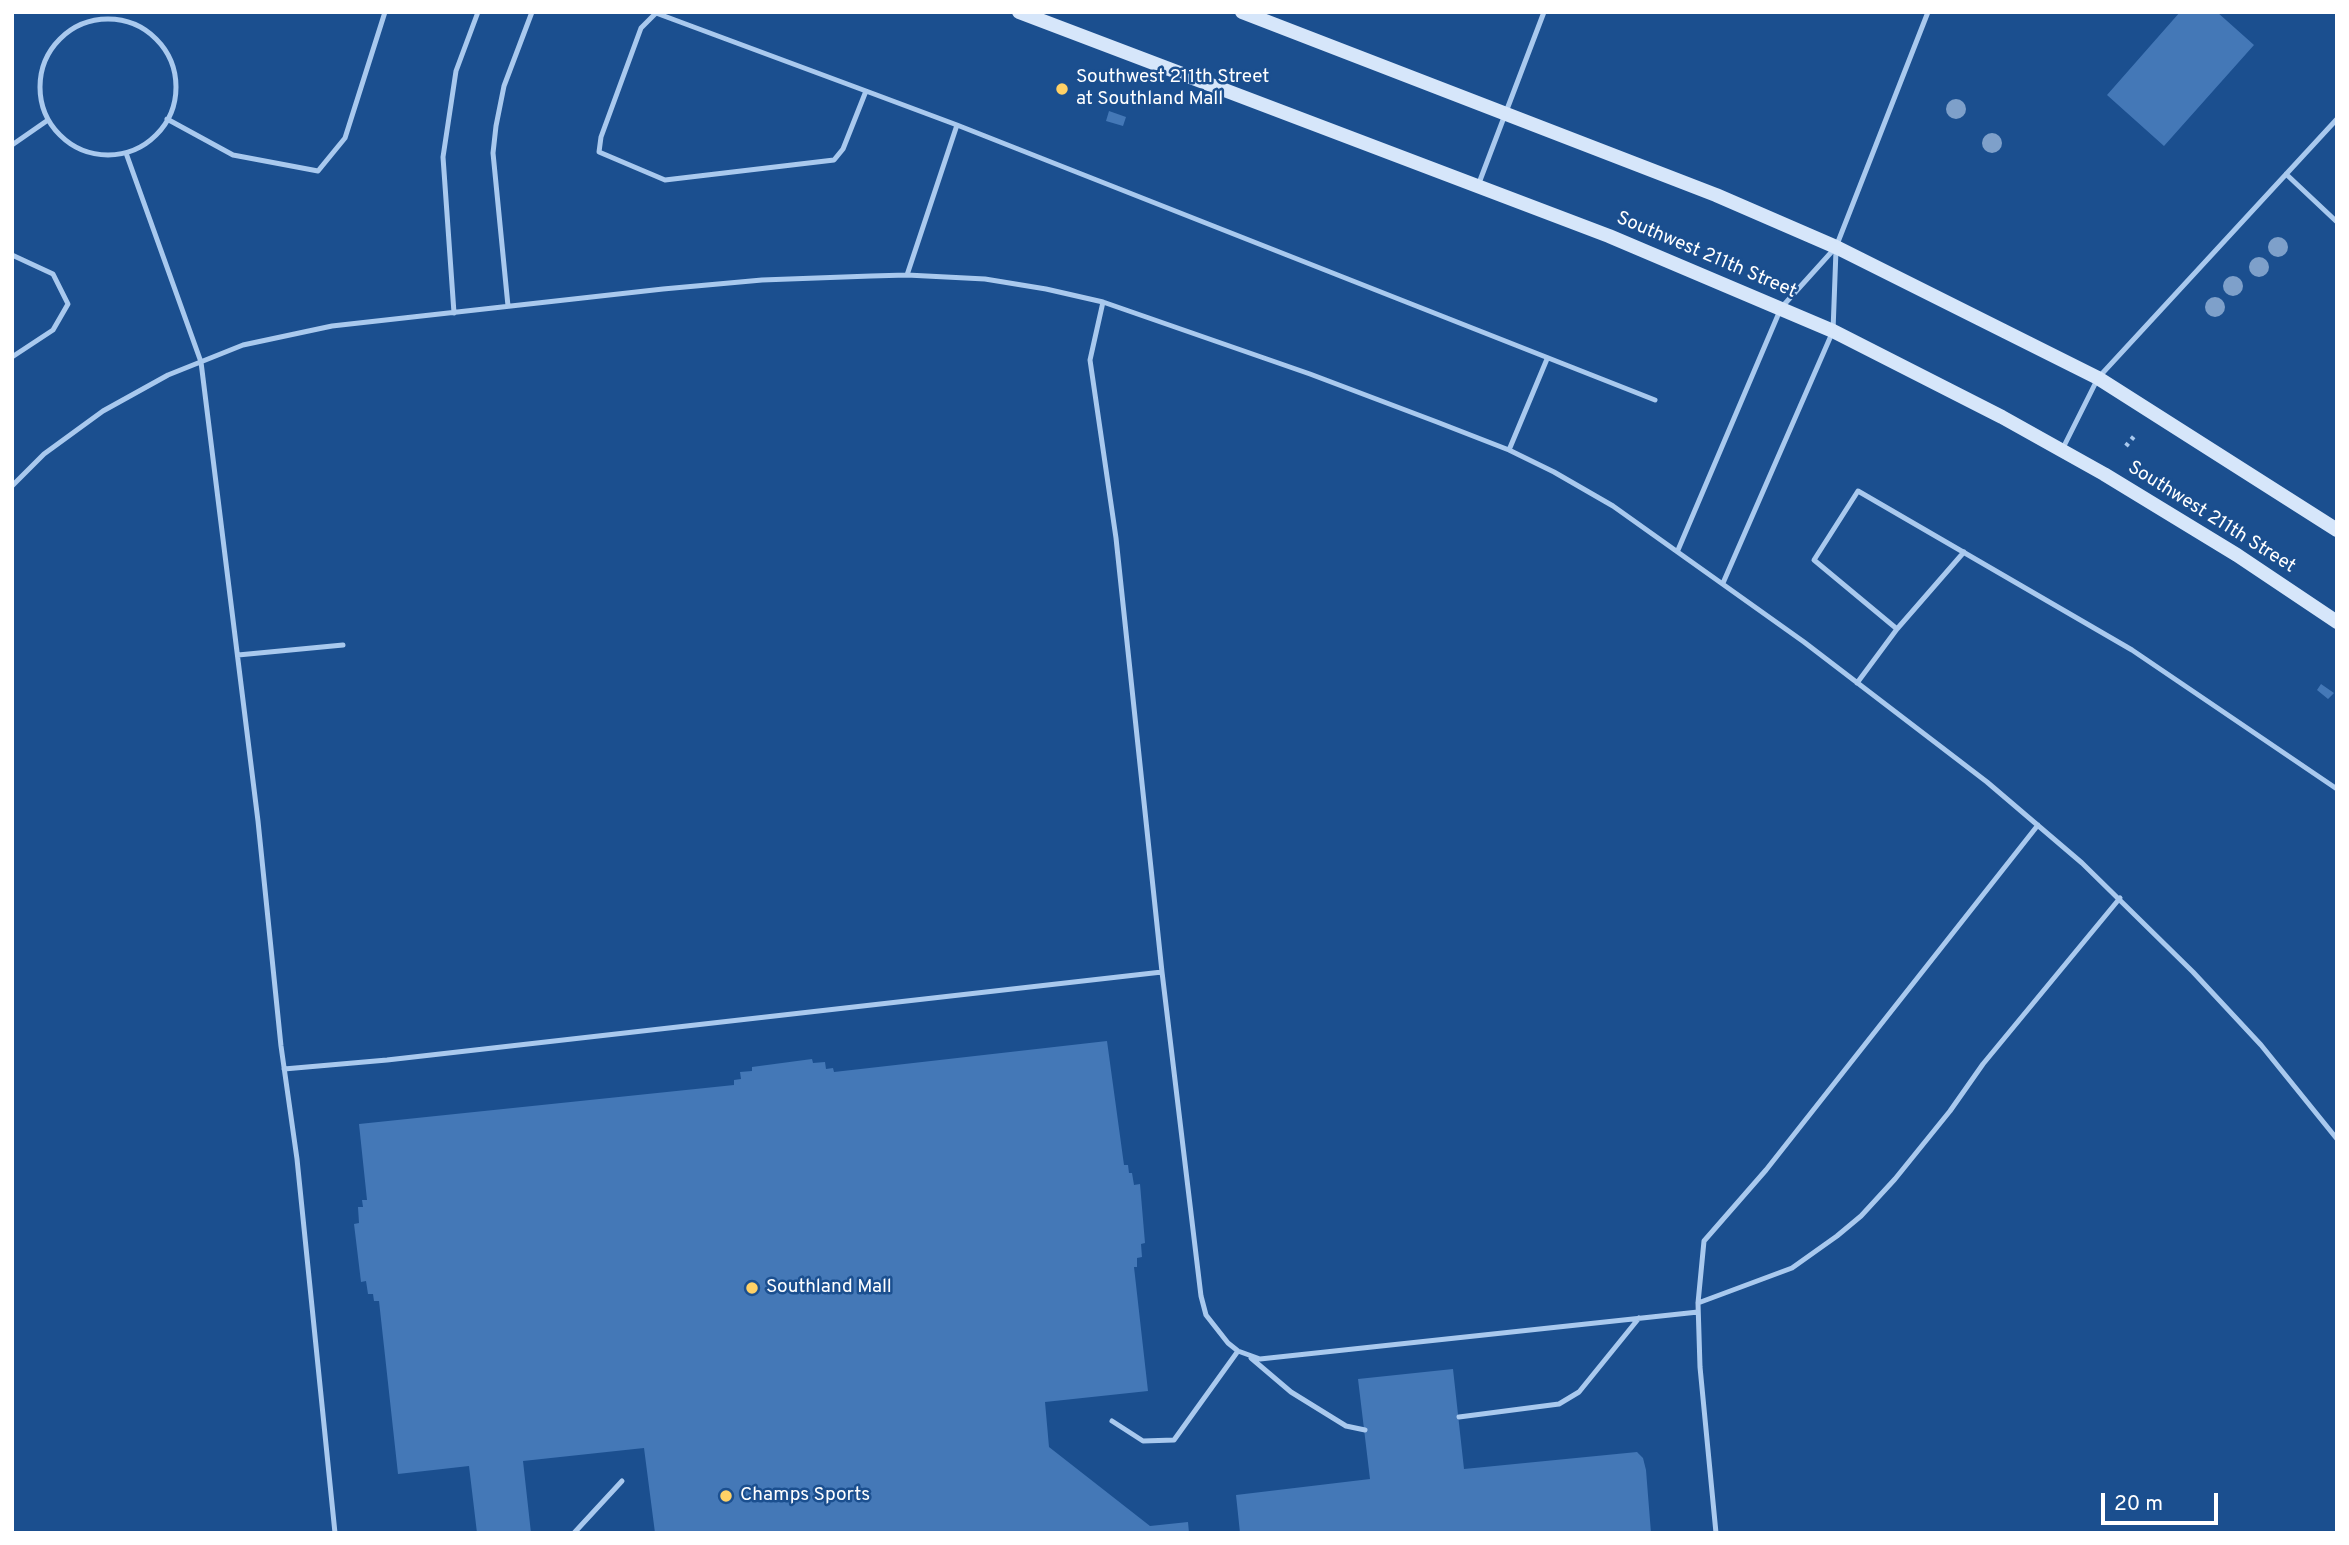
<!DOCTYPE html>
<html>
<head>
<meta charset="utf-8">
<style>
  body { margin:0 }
  #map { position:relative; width:2349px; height:1545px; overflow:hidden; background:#1b4f8f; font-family:Overpass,sans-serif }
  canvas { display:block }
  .frame { position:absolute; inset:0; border:14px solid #fff; pointer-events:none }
  .scale { position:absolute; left:2101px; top:1493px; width:117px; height:32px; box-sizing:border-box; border:4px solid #fff; border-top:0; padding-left:9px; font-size:21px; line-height:24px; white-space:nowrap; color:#fff; -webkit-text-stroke:5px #1b4f8f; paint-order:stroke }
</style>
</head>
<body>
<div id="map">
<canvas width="2349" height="1545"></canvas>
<div class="frame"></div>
<div class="scale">20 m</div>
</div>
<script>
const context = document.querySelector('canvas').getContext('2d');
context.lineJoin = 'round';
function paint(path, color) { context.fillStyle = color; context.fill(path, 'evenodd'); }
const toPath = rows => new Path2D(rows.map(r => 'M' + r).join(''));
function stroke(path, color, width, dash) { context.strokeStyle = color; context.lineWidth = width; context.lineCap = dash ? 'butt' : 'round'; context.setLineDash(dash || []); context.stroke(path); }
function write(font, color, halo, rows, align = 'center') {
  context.font = font + ' Overpass,sans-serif'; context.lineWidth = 5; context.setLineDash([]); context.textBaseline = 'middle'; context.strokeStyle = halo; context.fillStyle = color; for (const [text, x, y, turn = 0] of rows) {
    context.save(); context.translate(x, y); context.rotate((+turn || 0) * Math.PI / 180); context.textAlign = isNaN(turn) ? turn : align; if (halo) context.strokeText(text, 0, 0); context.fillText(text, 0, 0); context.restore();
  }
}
paint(toPath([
  [2180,12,2217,12,2254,45,2164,146,2107,95],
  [1109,111,1126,117,1123,126,1106,121],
  [2321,684,2334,693,2328,699,2317,690],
  [1107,1041,1124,1165,1128,1165,1129,1173,1132,1173,1134,1185,1140,1184,1145,1243,1141,1244,1142,1257,1137,1258,1137,1267,1134,1267,1148,1391,1045,1402,1049,1447,1150,1526,1188,1522,1189,1533,655,1533,644,1448,523,1461,531,1533,477,1533,469,1466,398,1474,379,1301,374,1301,373,1294,368,1294,366,1281,361,1282,354,1224,359,1223,358,1207,363,1207,362,1200,367,1200,359,1124,734,1085,734,1080,741,1079,740,1072,752,1071,752,1067,812,1059,813,1063,825,1062,826,1069,833,1068,834,1072],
  [1453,1369,1464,1469,1637,1452,1643,1458,1646,1470,1651,1533,1240,1533,1236,1495,1370,1479,1358,1379]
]), '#4478b7');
stroke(toPath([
  [2126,446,2136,434]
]), '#a9c9ee', 4.5, [3.5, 5]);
stroke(toPath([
  '40 87a68 68 0 1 1 136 0a68 68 0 1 1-136 0Z',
  [866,91,843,149,834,160,665,180,599,152,601,137,641,28,656,13,866,91,957,125,1655,400],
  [167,119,233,155,318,171,345,138,385,12],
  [12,145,48,120],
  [126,153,201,362,258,821,281,1046,297,1159,335,1533],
  [2286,174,2337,222],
  [1479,183,1544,12],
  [12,255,53,274,68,304,53,330,12,357],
  [907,275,957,125],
  [1103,302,1090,360,1116,538,1162,972,1201,1296,1206,1315,1228,1343,1238,1351,1260,1359,1698,1312],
  [508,306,493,153,496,126,504,86,532,12],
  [454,313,443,157,456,71,478,12],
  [2063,448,2098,378,2337,119],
  [1509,450,1547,359],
  [12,486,44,454,103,411,168,375,243,345,332,326,663,289,762,280,871,276,907,275,985,279,1046,289,1103,302,1310,374,1437,422,1509,450,1554,472,1613,506,1804,642,1987,782,2082,863,2193,972,2261,1045,2337,1139],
  [1678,550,1781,308,1836,247,1928,12],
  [1723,583,1833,331,1836,250],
  [1897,629,1814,560,1858,491,2132,650,2337,789],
  [238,655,343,645],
  [1857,683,1897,629,1964,552],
  [284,1069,387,1060,1162,972],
  [1698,1303,1792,1268,1837,1236,1861,1216,1895,1179,1950,1111,1983,1064,2120,898],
  [1251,1358,1291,1392,1346,1426,1365,1430],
  [1459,1417,1559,1404,1579,1392,1639,1318],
  [1112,1421,1143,1441,1174,1440,1238,1351],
  [574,1533,622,1481],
  [1716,1533,1700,1367,1698,1303,1704,1241,1766,1170,2038,825]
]), '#a9c9ee', 5);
stroke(toPath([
  [1019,12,1609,236,1833,331,2002,417,2104,474,2237,555,2337,622],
  [1242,12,1716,195,1836,247,2098,378,2337,530]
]), '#d6e6fa', 14);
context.fillStyle = '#7ea0ca';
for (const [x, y] of [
  [1956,109],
  [1992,143],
  [2278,247],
  [2259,267],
  [2233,286],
  [2215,307]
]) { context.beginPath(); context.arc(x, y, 10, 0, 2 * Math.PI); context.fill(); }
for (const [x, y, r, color] of [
  [1062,89,7,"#ffd166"],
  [752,1288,7,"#ffd166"],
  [726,1496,7,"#ffd166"]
]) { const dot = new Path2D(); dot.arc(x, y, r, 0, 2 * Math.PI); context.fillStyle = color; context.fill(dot); stroke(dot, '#1b4f8f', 2.5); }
write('19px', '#fff', '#1b4f8f', [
  ["Southwest 211th Street",1076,78],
  ["at Southland Mall",1076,100],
  ["Southland Mall",766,1288],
  ["Champs Sports",740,1496]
], 'left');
write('19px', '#fff', '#1b4f8f', [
  ["Southwest 211th Street",1706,256,23],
  ["Southwest 211th Street",2211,518,32]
]);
</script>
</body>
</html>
